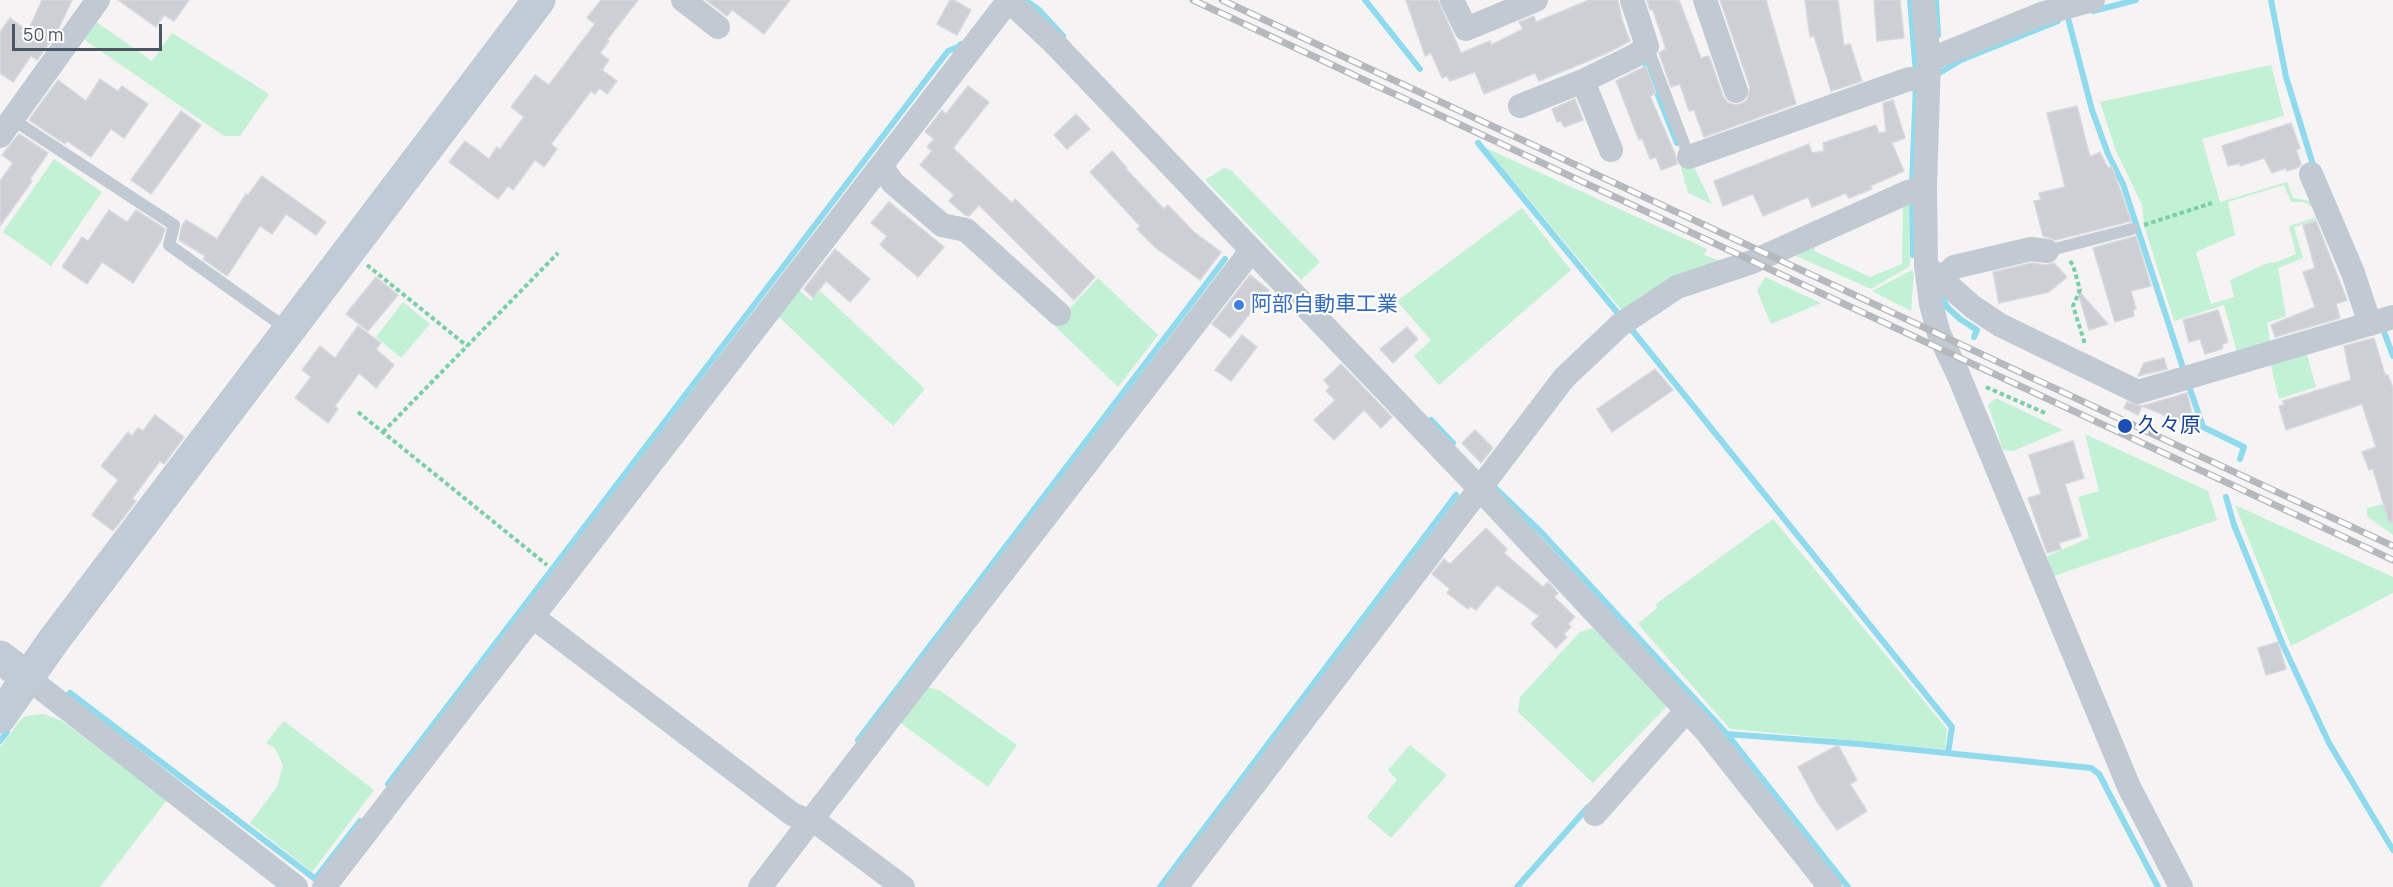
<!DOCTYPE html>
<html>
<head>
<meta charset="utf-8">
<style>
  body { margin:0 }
  #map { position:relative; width:2393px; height:887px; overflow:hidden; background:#f5f3f3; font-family:Manrope,sans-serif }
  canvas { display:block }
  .scale { position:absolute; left:12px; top:24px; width:150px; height:27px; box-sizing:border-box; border:3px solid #4a5661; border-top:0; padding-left:8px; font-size:18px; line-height:21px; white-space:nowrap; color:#4a5661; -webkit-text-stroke:4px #fff; paint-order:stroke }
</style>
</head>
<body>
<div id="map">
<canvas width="2393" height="887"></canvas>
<div class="scale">50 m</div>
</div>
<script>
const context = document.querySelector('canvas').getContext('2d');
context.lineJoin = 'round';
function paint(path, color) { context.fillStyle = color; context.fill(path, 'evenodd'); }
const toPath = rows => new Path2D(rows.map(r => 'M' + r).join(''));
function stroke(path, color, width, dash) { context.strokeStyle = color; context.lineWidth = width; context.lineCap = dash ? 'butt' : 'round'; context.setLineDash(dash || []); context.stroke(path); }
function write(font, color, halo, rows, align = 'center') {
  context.font = font + ' Manrope,"Noto Sans JP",sans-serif'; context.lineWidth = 4.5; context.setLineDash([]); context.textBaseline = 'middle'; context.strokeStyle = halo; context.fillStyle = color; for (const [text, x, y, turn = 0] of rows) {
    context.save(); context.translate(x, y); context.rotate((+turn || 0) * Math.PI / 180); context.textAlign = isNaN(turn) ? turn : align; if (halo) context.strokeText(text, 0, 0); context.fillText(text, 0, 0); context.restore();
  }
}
paint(toPath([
  [95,21,152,61,172,33,269,94,240,136,224,136,82,38],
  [2271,65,2284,116,2202,139,2220,202,2287,182,2293,198,2310,201,2321,218,2294,227,2303,258,2278,268,2286,316,2267,323,2271,346,2238,356,2224,305,2174,321,2144,225,2142,205,2116,151,2100,102],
  [2284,185,2291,202,2304,202,2312,207,2317,217,2289,226,2296,254,2277,262,2268,263,2230,280,2234,297,2211,304,2196,252,2235,235,2228,202],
  [1486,148,1707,249,1704,255,1720,261,1684,272,1641,296,1623,312],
  [54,159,102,192,51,266,3,232],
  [1679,160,1692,163,1712,204,1688,193],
  [1224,168,1231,170,1320,262,1301,280,1205,180],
  [1909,202,1910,266,1871,289,1796,256,1797,251,1816,244,1814,251,1870,277,1902,264,1903,203],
  [1522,208,1571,270,1439,385,1414,356,1431,340,1397,301],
  [1912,270,1914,274,1911,311,1872,291],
  [1765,277,1821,303,1771,324,1757,291],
  [1098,278,1158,335,1118,387,1054,325],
  [797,288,811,301,820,291,925,389,893,426,776,314],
  [403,302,430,324,401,358,376,337],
  [2306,351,2316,387,2279,399,2270,362],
  [1996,398,2063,430,2013,451,2003,450,1988,405],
  [2085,434,2208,491,2217,520,2054,576,2047,556,2089,538,2078,497,2099,491],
  [2393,502,2393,535,2367,516,2367,508],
  [2235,505,2393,577,2393,593,2291,646],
  [1773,519,1947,729,1945,749,1730,729,1638,624,1657,608,1656,604],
  [1593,628,1667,706,1593,783,1518,712,1520,697,1580,632],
  [927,687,939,690,1017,745,988,787,895,719],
  [44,714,62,721,167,800,100,887,0,887,0,747,21,719,26,716],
  [284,721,374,790,312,872,250,823,277,787,283,765,275,748,266,743],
  [1410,745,1447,775,1391,838,1367,817,1397,780,1388,770]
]), '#c3f1d5');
stroke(toPath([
  [1025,0,1039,10,1063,36],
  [1365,0,1420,69],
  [1910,0,1916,74],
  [1936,0,1938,35],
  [2271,0,2286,77,2314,168],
  [2093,11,2136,0],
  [2068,18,2092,110,2108,154,2123,184,2184,371],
  [1643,58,1677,143],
  [1941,72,1961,60,2058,21],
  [1478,143,1621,317],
  [1912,185,1916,84],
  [1912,195,1913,255,1917,254],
  [1939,292,1947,307,1960,319,1977,330,1974,337],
  [1628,325,1952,727,1948,753],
  [2383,329,2393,356],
  [2189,386,2203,427,2244,447,2240,459],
  [1431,420,1453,443],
  [1495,488,1541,532,1727,734,1848,887],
  [2226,497,2234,525,2283,645,2329,743,2393,850],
  [70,693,318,881],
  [1727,734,1860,744,2091,768,2099,774,2158,887],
  [858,740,1225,259],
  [0,741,7,732],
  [388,784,948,51,958,47,961,44],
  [315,879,360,821],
  [1160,887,1456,495],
  [1517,887,1588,807]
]), '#90daee', 6);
const building = toPath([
  [42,0,72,0,56,34,37,60,31,56,13,82,0,73,0,32,10,18,28,31,42,0],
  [118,0,189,0,174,21,164,15,156,27,118,0],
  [601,0,638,0,607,40,609,41,600,53,609,60,602,70,617,81,607,94,599,88,595,94,591,91,551,144,557,149,544,167,535,160,513,190,508,186,498,199,449,162,465,141,489,159,497,147,500,149,524,117,511,107,535,75,549,85,595,24,587,18,601,0],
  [706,0,790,0,764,34,732,10,727,16,706,0],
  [950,0,954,0,971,10,957,35,937,24,950,0],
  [1406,0,1438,0,1461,53,1490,41,1491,45,1523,29,1519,22,1534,16,1536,22,1589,0,1618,0,1622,20,1630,41,1605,54,1539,81,1535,73,1484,94,1475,72,1450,81,1447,76,1442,78,1431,53,1425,56,1406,0],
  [1647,0,1679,0,1701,58,1709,56,1723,96,1727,102,1734,105,1741,104,1747,100,1750,87,1720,0,1766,0,1796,104,1704,137,1694,110,1689,111,1680,84,1671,87,1659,53,1666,49,1653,10,1650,10,1647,0],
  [1805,0,1838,0,1844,46,1850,44,1862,81,1831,91,1814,36,1810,37,1805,0],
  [1874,0,1900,0,1904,38,1877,41,1874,0],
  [1646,66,1656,93,1650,96,1675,154,1677,164,1661,170,1656,157,1650,159,1642,138,1639,140,1616,81,1646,66],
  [100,79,118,91,122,86,148,104,124,138,111,129,91,157,67,141,65,144,29,120,58,80,86,101,100,79],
  [968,86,989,102,953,148,1012,203,1015,199,1095,277,1074,300,979,205,969,216,965,215,949,201,954,195,920,165,932,151,927,147,934,139,925,132,942,110,946,114,968,86],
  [1575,99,1583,120,1564,127,1561,121,1557,122,1552,109,1575,99],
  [1893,100,1905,138,1892,143,1904,171,1870,186,1872,189,1849,198,1846,193,1812,207,1808,197,1763,216,1753,194,1723,206,1714,181,1809,144,1812,153,1824,151,1823,143,1876,125,1879,133,1886,132,1883,103,1893,100],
  [2077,106,2090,157,2100,152,2108,168,2112,166,2131,221,2056,240,2043,236,2034,201,2041,200,2039,193,2065,187,2047,113,2077,106],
  [181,111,201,125,151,194,131,180,181,111],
  [1076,114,1090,129,1067,149,1054,135,1076,114],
  [2291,123,2300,148,2296,150,2301,164,2299,167,2287,171,2286,168,2272,173,2264,158,2240,166,2240,163,2228,166,2222,146,2291,123],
  [19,134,48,153,30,179,32,181,0,226,0,181,13,163,2,155,19,134],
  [1112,151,1127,168,1126,169,1164,209,1168,205,1194,232,1221,252,1200,280,1156,248,1137,229,1140,226,1090,172,1112,151],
  [262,176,326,222,316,235,286,214,272,234,260,226,227,276,203,259,205,256,179,240,182,226,186,220,217,239,246,194,248,195,262,176],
  [889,202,944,247,918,277,880,245,887,236,871,223,889,202],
  [109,210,127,222,136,210,165,229,161,241,133,283,102,262,87,284,62,267,82,237,88,241,109,210],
  [2316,221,2347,300,2336,304,2340,318,2275,337,2271,325,2315,307,2303,272,2315,268,2303,225,2316,221],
  [2136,236,2151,286,2131,291,2136,309,2133,310,2134,316,2115,322,2093,248,2136,236],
  [835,249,870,279,850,302,826,281,813,298,804,289,835,249],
  [2032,263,2046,265,2054,263,2067,277,2049,292,1999,303,1993,272,2032,263],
  [1250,275,1269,290,1230,338,1212,324,1250,275],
  [376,277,398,295,368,331,346,314,376,277],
  [2077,289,2108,324,2089,330,2077,289],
  [2218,310,2228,342,2223,344,2222,349,2205,354,2200,339,2189,342,2183,320,2218,310],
  [358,326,381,343,376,349,394,365,376,388,359,373,335,406,338,409,328,423,295,398,311,377,302,370,320,346,335,358,358,326],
  [1407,327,1418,339,1393,363,1380,349,1407,327],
  [1242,335,1257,347,1231,381,1215,370,1242,335],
  [2374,338,2385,375,2388,375,2393,388,2393,522,2389,522,2373,469,2369,470,2362,452,2376,447,2362,404,2286,430,2279,406,2284,405,2283,401,2351,380,2344,346,2374,338],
  [2164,358,2167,369,2138,376,2144,363,2164,358],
  [1341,364,1392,417,1381,428,1364,410,1334,440,1314,420,1335,400,1326,391,1330,387,1324,380,1341,364],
  [1655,369,1673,390,1612,432,1597,409,1655,369],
  [2187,393,2193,418,2177,422,2176,420,2171,421,2171,418,2142,406,2138,415,2124,408,2127,402,2142,406,2187,393],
  [155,415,184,437,164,464,160,461,132,499,136,501,113,531,92,515,118,480,101,466,128,432,132,436,138,428,143,431,155,415],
  [1475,430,1493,448,1481,463,1462,443,1475,430],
  [2073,441,2084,478,2065,484,2081,536,2059,543,2061,549,2047,553,2028,498,2041,494,2029,455,2073,441],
  [1486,528,1507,549,1504,553,1543,587,1548,582,1558,593,1554,597,1575,617,1568,624,1571,627,1564,634,1567,637,1556,648,1531,624,1539,616,1497,585,1476,610,1470,606,1468,609,1447,593,1450,589,1432,574,1444,559,1450,564,1486,528],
  [2278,642,2286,669,2266,675,2258,648,2278,642],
  [1838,745,1857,780,1850,784,1867,811,1837,830,1817,802,1798,767,1838,745]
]);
paint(building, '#cdcfd5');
stroke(building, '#d7d9de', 1.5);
stroke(toPath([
  [2144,225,2212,203],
  [2070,261,2073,265,2080,290,2073,306,2085,344],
  [367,265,467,346],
  [1986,387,2045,413],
  [358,412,547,565],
  [383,432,558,253]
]), '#7ad0a6', 4, [4.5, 3]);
stroke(toPath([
  [1647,46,1689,157],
  [12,119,174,225,169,245,287,329],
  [2047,251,2132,229]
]), '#c1cad2', 12);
stroke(toPath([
  [683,0,718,27],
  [1008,0,1054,43,1479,488,1706,731,1830,887],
  [1452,0,1466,29,1536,0],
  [1705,0,1736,91],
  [1923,0,1929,60,1925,187,1926,266,1973,307,2000,325,2138,392,2393,317],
  [1929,60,2041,14,2093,0],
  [1583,81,1611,150],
  [1520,106,1583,81,1636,55,1647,46,1632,0],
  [0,136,98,0],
  [1689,157,1909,79,1928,80],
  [881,166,893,183,942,225,966,230,1059,314],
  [2311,174,2353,273,2370,324],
  [1926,266,1931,304,1939,334,1958,374,2129,787,2181,887],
  [1941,280,1954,267,2031,249,2047,251],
  [533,617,792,814,806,820,812,819],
  [28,678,296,887],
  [1595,814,1687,710],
  [324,887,1009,0],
  [760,887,812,819],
  [903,887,812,819,1251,251],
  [1176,887,1564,378,1620,325,1677,287,1752,262,1908,192,1925,187]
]), '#c1cad2', 24);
stroke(toPath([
  [0,657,28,678],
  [0,717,54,640,539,0]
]), '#c1cbd6', 33);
const rail = toPath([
  [1193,0,2393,560],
  [1222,0,2393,546]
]);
stroke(rail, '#b5b8bd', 7);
stroke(rail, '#fff', 4.5, [14]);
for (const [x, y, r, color] of [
  [1239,305,6,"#3f7fe0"],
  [2125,426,8,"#1a4fb4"]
]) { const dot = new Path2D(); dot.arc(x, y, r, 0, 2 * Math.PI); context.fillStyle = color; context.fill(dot); stroke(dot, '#fff', 2); }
write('21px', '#366cbe', '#fff', [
  ["阿部自動車工業",1251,305]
], 'left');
write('21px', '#164399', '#fff', [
  ["久々原",2138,426]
], 'left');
</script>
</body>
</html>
